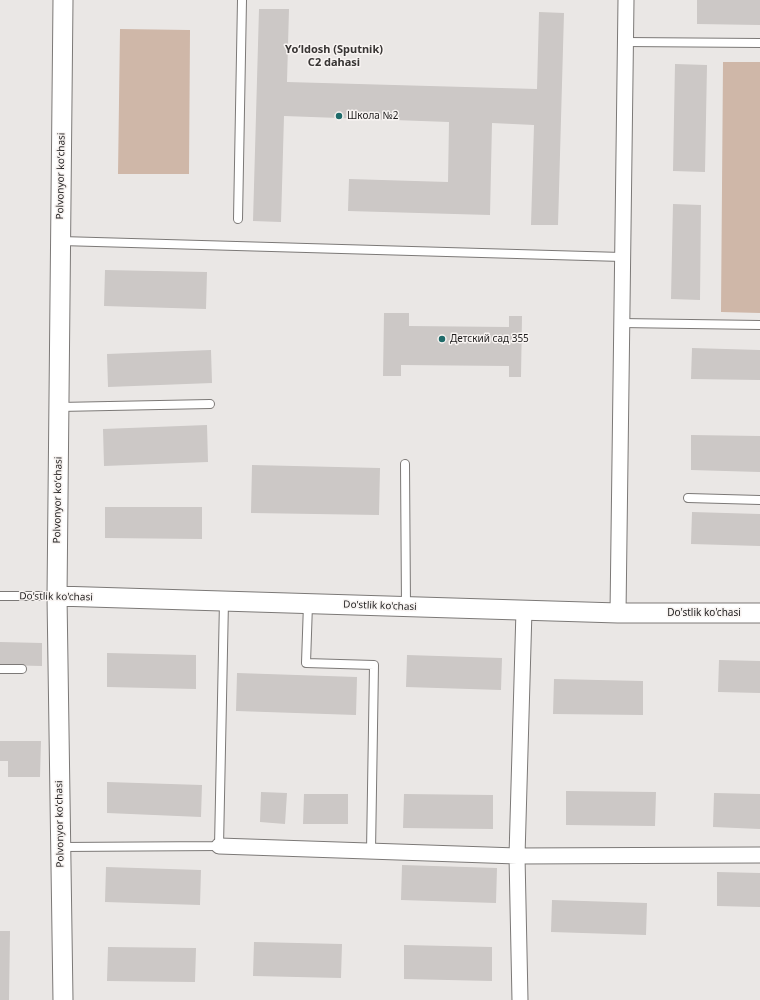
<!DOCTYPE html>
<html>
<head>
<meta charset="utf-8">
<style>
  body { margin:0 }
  canvas { display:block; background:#eae7e5 }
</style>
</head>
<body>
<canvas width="760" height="1000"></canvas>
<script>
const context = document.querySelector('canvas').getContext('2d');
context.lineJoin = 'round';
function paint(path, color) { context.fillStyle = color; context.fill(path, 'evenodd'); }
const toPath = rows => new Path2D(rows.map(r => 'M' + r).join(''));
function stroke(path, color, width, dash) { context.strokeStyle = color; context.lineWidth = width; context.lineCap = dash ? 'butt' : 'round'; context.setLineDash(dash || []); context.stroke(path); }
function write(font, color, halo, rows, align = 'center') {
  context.font = font + ' "Noto Sans",sans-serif'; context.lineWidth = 3; context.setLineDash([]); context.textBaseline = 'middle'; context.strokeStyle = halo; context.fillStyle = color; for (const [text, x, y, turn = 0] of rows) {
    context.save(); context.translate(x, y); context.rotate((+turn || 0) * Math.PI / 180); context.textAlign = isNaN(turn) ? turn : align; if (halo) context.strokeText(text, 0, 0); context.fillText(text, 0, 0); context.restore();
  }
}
paint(toPath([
  [120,29,190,30,189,174,118,174],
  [723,62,760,62,760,313,721,312]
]), '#cfb7a8');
paint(toPath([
  [697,0,760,0,760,25,697,24],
  [259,9,289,9,287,82,537,89,539,12,564,13,558,225,531,225,534,125,492,123,490,215,348,211,349,179,448,182,449,122,284,116,281,222,253,221],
  [675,64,707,65,705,172,673,171],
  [673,204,701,205,700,300,671,299],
  [105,270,207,272,206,309,104,306],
  [384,313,409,313,409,326,509,327,509,316,522,316,521,377,509,377,509,366,401,365,401,376,383,376],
  [692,348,760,350,760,380,691,379],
  [211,350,212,383,108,387,107,354],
  [207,425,208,462,104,466,103,429],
  [691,435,760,436,760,472,691,470],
  [252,465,380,468,379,515,251,513],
  [105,507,202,507,202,539,105,538],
  [692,512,760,514,760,546,691,544],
  [0,642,42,643,42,666,0,665],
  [107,653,196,655,196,689,107,687],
  [407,655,502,658,501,690,406,687],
  [719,660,760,661,760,693,718,692],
  [237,673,357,677,356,715,236,711],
  [554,679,643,681,643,715,553,714],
  [0,741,41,741,40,777,8,777,8,761,0,761],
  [107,782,202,785,201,817,107,813],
  [566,791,656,792,655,826,566,825],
  [261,792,287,793,285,824,260,822],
  [714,793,760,794,760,829,713,827],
  [304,794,348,794,348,824,303,824],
  [404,794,493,795,493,829,403,828],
  [402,865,497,868,496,903,401,900],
  [106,867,201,870,200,905,105,902],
  [717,872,760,873,760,907,717,906],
  [552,900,647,903,646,935,551,932],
  [0,931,10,931,9,1000,0,1000],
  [254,942,342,944,341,978,253,976],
  [404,945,492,947,492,981,404,979],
  [108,947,196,948,195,982,107,981]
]), '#ccc8c6');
const service = toPath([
  [625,42,760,43],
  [238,219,242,0],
  [61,241,622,257],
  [621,323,760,325],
  [59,407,210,404],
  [405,464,406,607],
  [688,498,760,500],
  [0,596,57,596],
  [308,604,306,663,374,665,371,851],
  [0,669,22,669],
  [61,847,219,846,224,601]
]);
const minor = toPath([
  [618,613,626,0],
  [219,846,517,856,760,855],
  [520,1000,517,856,524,610]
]);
const tertiary = toPath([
  [63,0,57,596,63,1000],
  [57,596,618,613,760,613]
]);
stroke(service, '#7c7977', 10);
stroke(minor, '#7c7977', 17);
stroke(tertiary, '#7c7977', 21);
stroke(service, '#fff', 8);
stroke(minor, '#fff', 15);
stroke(tertiary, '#fff', 19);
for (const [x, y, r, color] of [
  [339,116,4,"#1f6b6a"],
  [442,339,4,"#1f6b6a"]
]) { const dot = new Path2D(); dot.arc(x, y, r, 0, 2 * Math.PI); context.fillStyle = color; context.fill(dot); stroke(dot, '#f8f4f2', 1.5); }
write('10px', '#1f1d1d', '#f8f4f2', [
  ["Школа №2",347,116],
  ["Детский сад 355",450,339]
], 'left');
write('10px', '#1f1d1d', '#f8f4f2', [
  ["Polvonyor koʻchasi",61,176,-89],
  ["Polvonyor koʻchasi",58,500,-89],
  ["Do'stlik ko'chasi",56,597,1],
  ["Do'stlik ko'chasi",380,606,2],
  ["Do'stlik ko'chasi",704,613],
  ["Polvonyor koʻchasi",60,824,-91]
]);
write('bold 11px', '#383534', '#f8f4f2', [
  ["Yo‘ldosh (Sputnik)",334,50],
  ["C2 dahasi",334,63]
]);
</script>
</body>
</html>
